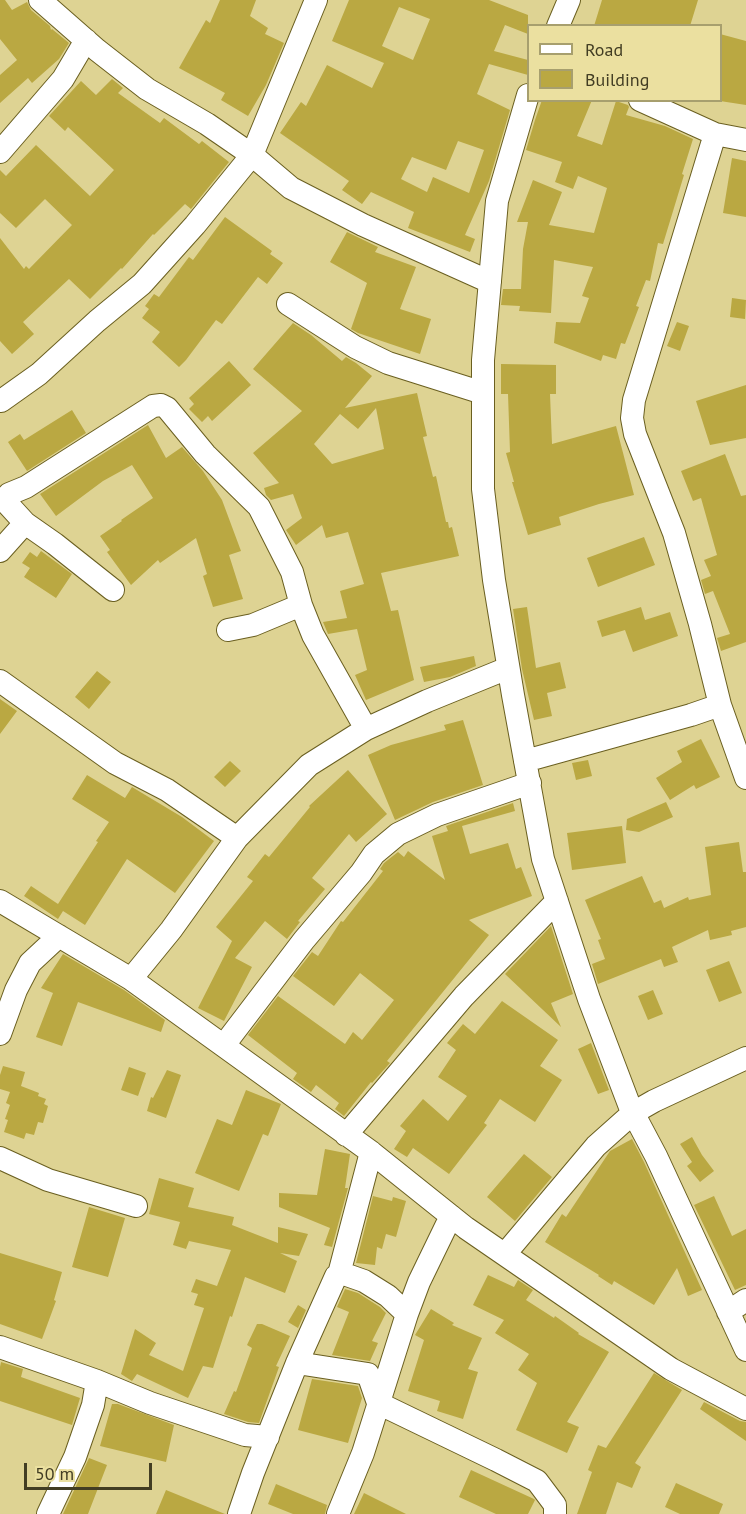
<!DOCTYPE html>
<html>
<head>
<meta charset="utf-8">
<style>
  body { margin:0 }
  #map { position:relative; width:746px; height:1514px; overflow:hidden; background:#ded393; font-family:"PT Sans",sans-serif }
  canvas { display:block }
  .legend { position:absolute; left:527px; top:24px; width:195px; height:78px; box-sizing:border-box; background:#ebe0a0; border:2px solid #a79f6e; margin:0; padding:8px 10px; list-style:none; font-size:18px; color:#423d23 }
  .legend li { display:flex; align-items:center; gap:12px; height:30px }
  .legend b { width:30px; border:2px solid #a79f6e }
  .scale { position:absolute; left:24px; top:1463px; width:128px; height:27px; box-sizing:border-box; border:3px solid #423d23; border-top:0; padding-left:8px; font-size:18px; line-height:21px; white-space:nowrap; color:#423d23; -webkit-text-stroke:4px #ebe0a0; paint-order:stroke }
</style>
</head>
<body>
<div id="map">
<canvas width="746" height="1514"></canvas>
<ul class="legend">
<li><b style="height:8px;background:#fff"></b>Road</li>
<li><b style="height:16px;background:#baa842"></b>Building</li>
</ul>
<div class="scale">50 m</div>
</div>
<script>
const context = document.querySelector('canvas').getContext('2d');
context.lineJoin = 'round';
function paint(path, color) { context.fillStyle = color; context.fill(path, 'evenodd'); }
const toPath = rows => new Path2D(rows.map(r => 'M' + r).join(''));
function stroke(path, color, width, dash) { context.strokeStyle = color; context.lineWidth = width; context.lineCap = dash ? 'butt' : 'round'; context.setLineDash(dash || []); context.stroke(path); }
paint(toPath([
  [0,0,5,0,12,10,27,2,31,10,50,26,51,30,52,29,69,43,59,59,32,83,28,78,0,103,0,75,17,60,0,39],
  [220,0,256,0,250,16,268,28,265,34,284,43,266,85,248,116,221,100,225,93,179,68,206,20,210,23],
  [349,0,489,0,528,15,528,34,505,25,494,51,528,60,528,75,489,64,477,94,510,110,489,181,465,235,475,239,470,252,408,228,414,212,371,192,362,204,342,190,349,181,280,133,301,102,306,106,327,65,372,88,384,63,332,41],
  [399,7,430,19,413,60,382,46],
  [458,141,484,150,469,193,433,177,427,192,401,179,412,157,446,170],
  [602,0,698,0,690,26,594,26],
  [720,34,746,41,746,105,720,101],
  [112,79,123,88,118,93,160,123,164,118,199,144,202,141,229,162,191,209,185,204,154,235,153,234,122,269,121,268,90,299,69,279,23,322,34,334,12,354,0,341,0,238,24,269,26,266,29,269,72,225,45,199,16,228,0,213,0,170,6,176,36,145,90,196,114,170,68,127,65,131,49,116,81,81,96,95],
  [542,100,592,100,577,136,602,145,616,101,628,105,629,107,626,115,665,126,693,139,682,174,684,175,663,244,658,243,650,281,646,280,636,306,639,307,625,344,621,343,616,359,603,355,601,361,554,343,556,322,580,323,589,298,582,296,593,267,554,260,551,313,519,311,520,306,501,305,503,289,521,289,523,249,528,222,517,222,533,180,562,192,549,225,594,233,607,188,578,176,573,189,555,182,562,162,526,150,535,120],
  [732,158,746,161,746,217,723,213],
  [225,217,272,251,270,254,283,263,267,284,258,277,222,324,216,320,186,360,179,367,152,342,160,332,142,318,149,309,145,306,154,294,159,297,189,257,193,260],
  [347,232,378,247,375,252,416,267,400,309,431,319,420,354,358,333,351,329,367,283,330,262],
  [732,298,746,300,745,319,730,317],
  [677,322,689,326,680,351,667,346],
  [293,323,311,335,342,361,346,357,356,363,372,376,345,408,417,393,427,436,423,437,433,477,436,476,446,522,448,522,449,528,452,527,459,556,381,573,391,611,398,610,414,680,366,700,355,675,367,670,357,629,328,634,323,622,347,618,340,591,364,584,348,532,326,538,322,525,296,545,286,530,302,518,293,494,271,500,266,495,264,488,279,483,253,453,302,411,253,369],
  [376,408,384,449,332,464,314,444,340,414,358,429],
  [229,361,251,385,212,421,208,416,202,422,189,409,194,404,189,398],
  [501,364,556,365,556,394,550,394,552,444,616,426,634,495,599,504,559,517,561,525,528,535,512,482,514,482,506,453,510,452,508,394,501,394],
  [746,385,746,438,710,445,696,401],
  [72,410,86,433,27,471,8,442,20,434,24,440],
  [148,425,166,458,182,447,203,471,222,500,241,551,229,555,243,599,213,607,203,576,207,574,196,538,160,563,158,560,131,585,107,552,110,550,100,536,122,521,121,520,153,498,132,465,103,481,56,516,40,494],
  [725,454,741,496,746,495,746,642,721,651,717,638,730,634,713,591,705,594,701,580,711,576,704,560,717,555,701,498,693,501,681,471],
  [644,537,655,565,598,587,587,558],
  [41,551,72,574,56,598,24,577,30,568,22,563,30,552,37,557],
  [527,607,536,668,560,662,566,688,547,693,552,716,534,720,522,669,513,609],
  [641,607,645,620,670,612,678,636,633,652,625,630,602,637,597,621],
  [474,656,476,666,450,677,424,682,420,667],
  [97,671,111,682,89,709,75,697],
  [0,699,17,711,0,734],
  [463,720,483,785,433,802,395,820,368,755,391,745,446,730,444,725],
  [701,739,720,777,696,789,694,785,670,800,656,778,682,762,677,751],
  [588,760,592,776,576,780,572,763],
  [230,761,241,771,225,787,214,777],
  [348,770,387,814,356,842,349,834,312,878,325,889,298,921,300,922,287,939,265,921,235,958,252,967,224,1021,198,1008,232,941,216,927,253,881,247,877,265,854,269,857,310,807,309,806],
  [87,775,125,798,132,787,182,817,214,841,175,893,127,859,85,925,63,911,58,919,24,896,31,886,58,904,98,842,96,841,109,822,72,799],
  [666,802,673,817,639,832,626,830,627,819],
  [513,803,515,811,462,826,470,854,508,843,516,869,521,867,532,896,469,920,489,935,387,1061,390,1063,372,1083,371,1082,344,1116,335,1109,339,1103,316,1085,311,1092,293,1079,297,1073,248,1035,278,996,345,1044,353,1032,362,1040,394,1000,360,973,334,1006,293,976,312,952,318,956,341,921,343,922,383,871,380,869,384,863,398,852,404,857,408,851,445,880,432,836,448,831,446,826],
  [622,826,626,863,572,870,567,833],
  [739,842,743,872,746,872,746,927,731,931,732,935,710,940,708,930,672,947,678,962,664,967,661,959,598,984,592,964,605,959,598,940,601,939,585,900,642,876,654,903,661,900,664,908,688,897,689,900,711,895,705,847],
  [551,926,573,994,551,1003,561,1027,505,974],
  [63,954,124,990,165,1020,161,1032,78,1002,62,1046,36,1037,53,993,41,988],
  [729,961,742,993,719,1002,706,970],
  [653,990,663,1014,648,1020,638,996],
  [502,1001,558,1040,540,1066,562,1080,535,1122,500,1099,484,1123,487,1125,449,1174,413,1148,407,1157,394,1149,406,1131,400,1126,423,1099,448,1121,467,1096,438,1077,456,1050,447,1043,463,1024,475,1034],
  [591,1043,609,1090,598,1094,578,1049],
  [3,1066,25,1072,21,1086,39,1093,38,1096,46,1099,44,1104,48,1106,43,1123,38,1122,34,1135,26,1133,24,1139,4,1132,8,1120,5,1119,10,1105,6,1103,10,1092,0,1089,0,1075],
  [129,1067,146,1073,138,1096,121,1090],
  [167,1070,181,1075,166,1118,147,1111,151,1097,153,1098],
  [246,1090,281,1104,268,1136,263,1134,239,1191,195,1173,217,1119,232,1125],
  [692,1137,702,1155,714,1171,700,1182,687,1166,692,1162,680,1144],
  [632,1139,644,1162,702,1290,688,1296,677,1268,654,1305,614,1281,612,1285,598,1276,599,1275,545,1242,562,1214,566,1217,610,1151],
  [325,1149,350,1154,345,1188,348,1188,332,1247,324,1245,330,1228,279,1207,279,1193,317,1195],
  [524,1154,552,1177,515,1221,487,1197],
  [159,1178,194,1188,188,1207,234,1217,232,1225,278,1243,278,1227,308,1234,299,1256,280,1253,297,1261,285,1293,245,1277,232,1317,230,1316,213,1368,203,1366,188,1398,137,1374,132,1381,121,1374,135,1329,156,1343,149,1355,183,1371,204,1308,194,1305,198,1294,191,1292,196,1279,217,1286,231,1250,189,1241,186,1249,173,1245,180,1222,149,1214],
  [373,1196,392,1201,393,1197,406,1201,396,1237,386,1234,382,1249,377,1247,375,1265,356,1263],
  [714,1196,732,1236,746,1229,746,1285,735,1290,694,1205],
  [89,1207,125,1218,108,1277,72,1267],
  [0,1253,62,1272,54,1300,56,1301,42,1339,0,1324],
  [488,1275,514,1287,518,1280,533,1290,526,1300,554,1318,555,1316,579,1333,578,1334,609,1352,567,1422,579,1427,567,1453,516,1430,537,1383,518,1370,529,1354,495,1333,504,1320,473,1305],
  [345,1289,358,1293,380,1307,386,1313,372,1341,378,1343,370,1361,332,1355,349,1312,337,1307],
  [298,1305,306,1310,298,1328,288,1322],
  [431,1309,454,1323,452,1325,482,1338,468,1369,478,1372,463,1419,437,1411,440,1401,408,1391,424,1340,415,1335],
  [257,1324,262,1324,290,1336,276,1366,279,1367,259,1423,248,1422,224,1414,234,1391,236,1392,252,1348,247,1345],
  [1,1362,23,1369,21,1377,80,1398,72,1425,0,1401,0,1367],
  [654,1373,682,1390,635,1463,641,1467,632,1488,617,1482,606,1514,577,1514,592,1472,588,1470,598,1445,606,1448],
  [312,1379,358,1386,362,1398,348,1443,298,1430],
  [704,1402,740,1421,746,1422,746,1441,700,1409],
  [112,1404,118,1404,174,1425,166,1462,100,1446],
  [89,1458,107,1465,88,1514,63,1514],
  [471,1470,534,1499,535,1500,528,1514,496,1514,459,1497],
  [676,1483,723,1504,719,1514,680,1514,665,1507],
  [276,1484,327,1505,325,1514,293,1514,268,1504],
  [166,1490,225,1514,156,1514],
  [364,1493,406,1514,354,1514]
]), '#baa842');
const minor = toPath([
  [40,0,97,50,147,89,207,124,252,155,291,188,363,225,490,282],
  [558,26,569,0],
  [528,95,497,201,483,360,483,489,494,580,513,695,543,859,589,999,630,1107,656,1156,746,1350],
  [640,100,715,134,746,140],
  [715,134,634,400,632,418,635,434,674,533,700,624,720,705,746,778],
  [0,152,63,79,86,40],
  [288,304,355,347,388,363,483,393],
  [1,401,39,374,97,321,142,284,195,225,252,155,316,0],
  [0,551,25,523],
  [113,590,55,544,25,523,4,500,9,494,26,487,153,406,161,405,167,408,205,454,259,507,292,572,301,605,313,635,366,729],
  [228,630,253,625,301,605],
  [0,681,115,763,167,790,237,838],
  [525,761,691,715,720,705],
  [0,901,131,979,371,1152,466,1228,671,1369,746,1409],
  [131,979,171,930,237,838,309,765,366,729,427,701,508,668],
  [0,1034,16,990,30,963,59,936],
  [224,1045,304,940,361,873,374,854,398,834,437,815,530,783],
  [346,1135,464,996,557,901],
  [0,1158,48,1180,136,1206],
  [505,1254,596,1146,633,1113,654,1101,746,1058],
  [339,1274,371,1152],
  [728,1312,746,1300],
  [0,1347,97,1381,150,1403,245,1435,268,1437],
  [297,1363,368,1374,378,1403,496,1460,537,1481,555,1505,555,1514],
  [48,1514,75,1457,93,1405,97,1381],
  [239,1514,253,1473,297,1363,336,1276,339,1274,344,1274,364,1281,388,1296,407,1314,419,1282,451,1216],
  [338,1514,363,1453,407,1314]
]);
stroke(minor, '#6a5f20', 24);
stroke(minor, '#fff', 22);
</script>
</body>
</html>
